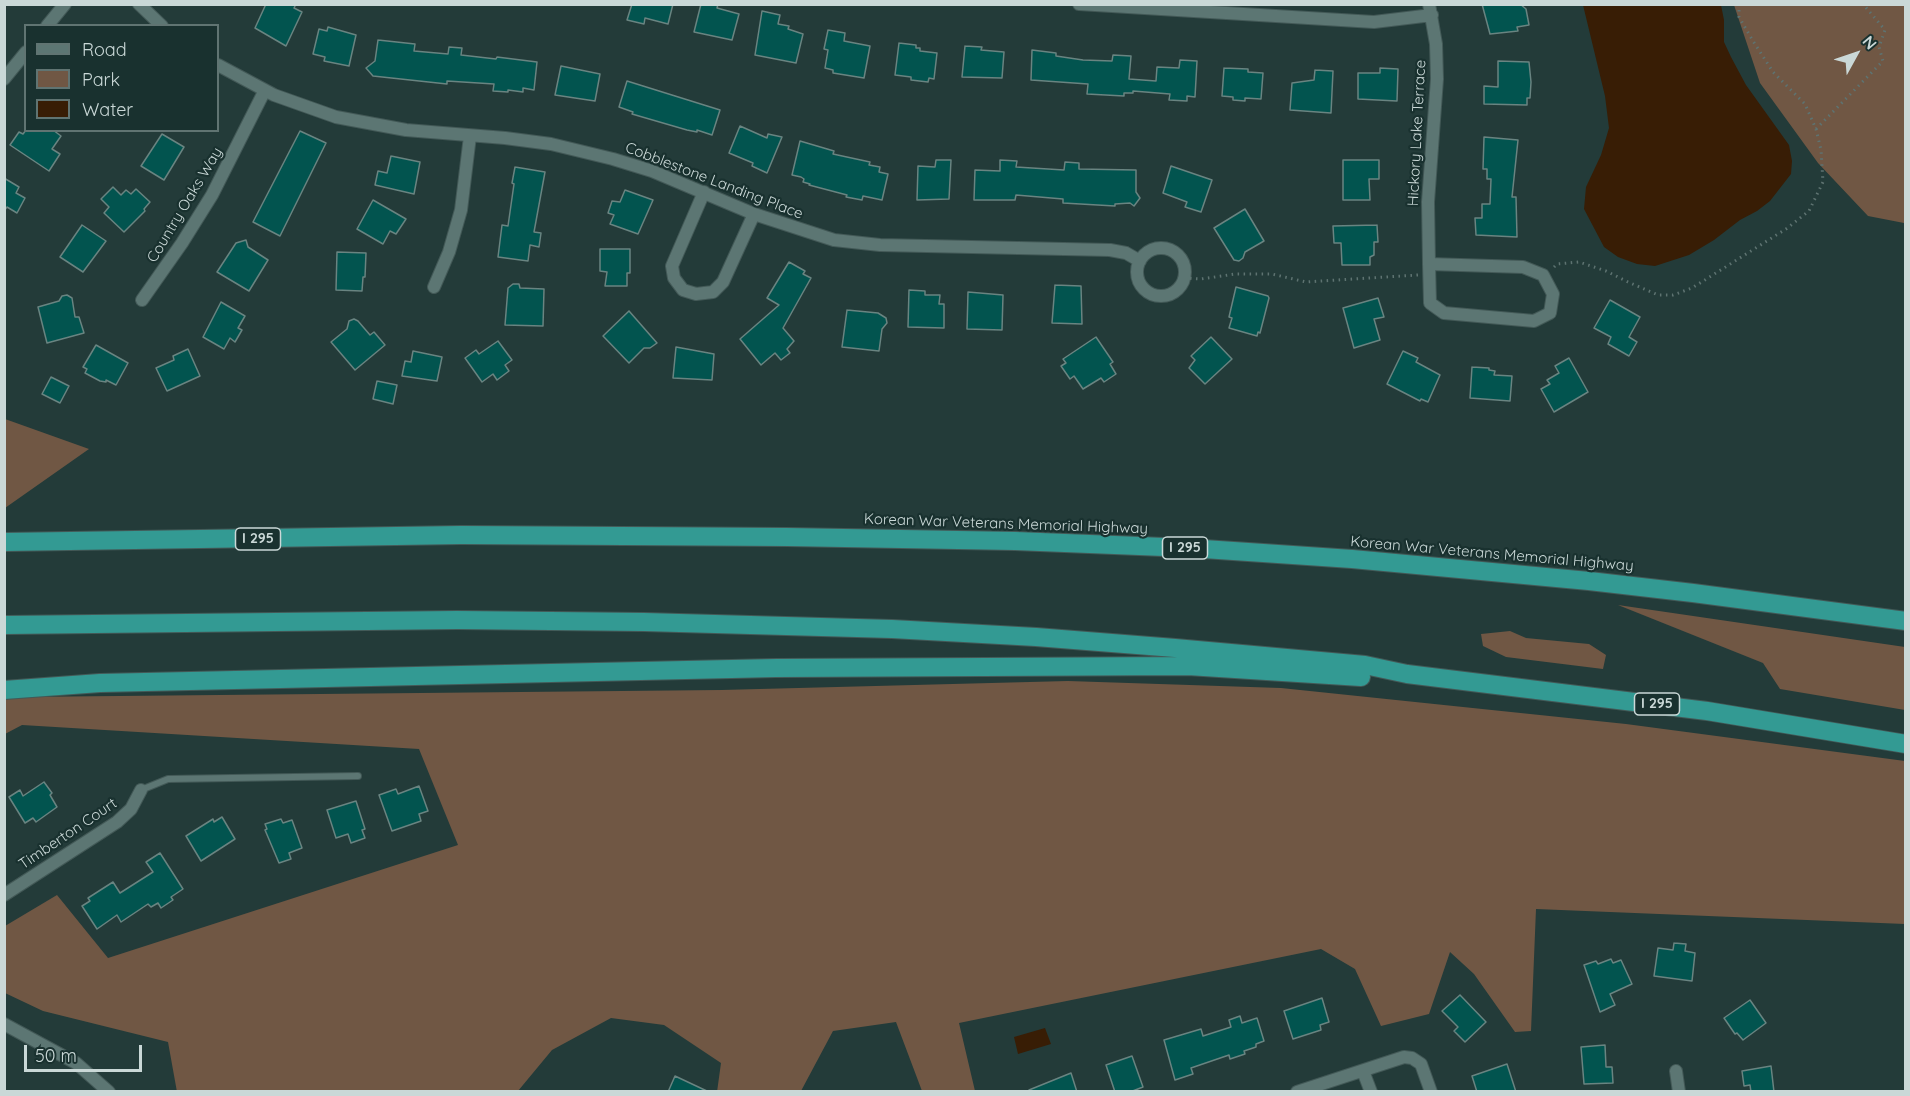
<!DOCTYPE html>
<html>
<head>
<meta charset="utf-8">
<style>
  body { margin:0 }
  #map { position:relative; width:1910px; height:1096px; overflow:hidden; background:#233b39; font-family:Quicksand,sans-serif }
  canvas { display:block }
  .frame { position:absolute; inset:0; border:6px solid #cad8d7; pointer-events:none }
  .legend { position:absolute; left:24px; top:24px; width:195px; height:108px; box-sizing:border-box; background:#19312f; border:2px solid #607472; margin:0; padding:8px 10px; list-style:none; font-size:18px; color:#cad8d7 }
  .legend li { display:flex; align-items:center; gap:12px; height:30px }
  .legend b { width:30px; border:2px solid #607472 }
  .north { position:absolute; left:1826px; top:24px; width:60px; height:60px; -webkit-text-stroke:4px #19312f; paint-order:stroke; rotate:50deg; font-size:16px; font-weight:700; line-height:24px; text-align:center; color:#cad8d7 }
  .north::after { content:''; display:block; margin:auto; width:21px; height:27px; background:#cad8d7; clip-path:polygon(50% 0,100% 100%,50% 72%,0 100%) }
  .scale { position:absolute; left:24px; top:1045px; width:118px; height:27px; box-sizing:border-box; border:3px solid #cad8d7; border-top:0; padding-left:8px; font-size:18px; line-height:21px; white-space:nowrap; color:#cad8d7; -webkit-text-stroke:4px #19312f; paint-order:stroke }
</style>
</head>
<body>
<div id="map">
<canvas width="1910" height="1096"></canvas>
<div class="frame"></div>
<ul class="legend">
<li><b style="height:8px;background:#5c7673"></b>Road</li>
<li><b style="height:16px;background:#705744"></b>Park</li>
<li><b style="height:16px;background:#381d05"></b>Water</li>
</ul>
<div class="north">N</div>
<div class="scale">50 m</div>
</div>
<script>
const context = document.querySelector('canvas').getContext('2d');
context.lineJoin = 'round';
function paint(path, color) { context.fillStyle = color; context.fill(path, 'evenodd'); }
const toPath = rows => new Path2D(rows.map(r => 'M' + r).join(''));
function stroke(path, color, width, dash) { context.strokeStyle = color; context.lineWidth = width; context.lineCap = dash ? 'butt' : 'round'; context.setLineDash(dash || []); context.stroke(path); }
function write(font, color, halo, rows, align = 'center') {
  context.font = font + ' Quicksand,sans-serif'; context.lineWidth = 4.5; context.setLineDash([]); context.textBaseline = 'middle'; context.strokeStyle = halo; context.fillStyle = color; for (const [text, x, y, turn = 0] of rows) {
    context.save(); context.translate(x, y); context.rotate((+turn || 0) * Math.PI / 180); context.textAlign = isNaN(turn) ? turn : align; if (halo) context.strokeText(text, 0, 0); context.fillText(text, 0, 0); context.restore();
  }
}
paint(toPath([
  [1734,5,1905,5,1904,223,1868,216,1818,163,1760,83],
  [4,419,5,419,89,449,5,508],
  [1618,605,1905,647,1905,710,1780,689,1763,663],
  [1510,631,1526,638,1589,644,1606,655,1603,669,1506,657,1483,646,1481,634],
  [1068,681,1281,688,1626,724,1905,761,1905,924,1536,909,1531,1031,1515,1032,1474,974,1450,952,1429,1014,1381,1026,1355,969,1321,949,959,1023,975,1091,922,1091,896,1022,833,1031,801,1091,717,1092,721,1063,664,1025,611,1018,552,1050,518,1091,177,1092,168,1042,43,1011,5,993,5,926,57,895,108,958,458,845,419,749,22,725,5,734,5,699,18,697,721,690]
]), '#705744');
paint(toPath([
  [1583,5,1721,5,1724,20,1724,42,1731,57,1746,85,1789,145,1792,161,1791,174,1770,201,1757,211,1740,220,1714,240,1689,255,1655,266,1637,264,1618,257,1604,247,1584,209,1586,187,1601,155,1609,128,1605,96],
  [1045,1028,1051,1044,1018,1054,1014,1037]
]), '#381d05');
const building = toPath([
  [266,4,296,4,294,8,302,12,286,46,255,28,266,4],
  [632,4,673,4,668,24,645,18,644,24,627,20,632,4],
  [701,4,718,4,717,8,739,14,732,40,694,32,701,4],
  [1482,4,1520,4,1526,9,1529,25,1517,27,1518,31,1490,34,1482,4],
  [762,11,780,15,778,24,789,26,788,29,803,34,796,63,755,55,762,11],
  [328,27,356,35,349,66,324,61,325,57,313,54,319,29,327,31,328,27],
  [828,30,845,33,844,41,870,46,864,78,833,73,833,70,825,68,828,50,824,49,828,30],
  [378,40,415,44,414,51,448,54,449,47,462,48,461,55,496,59,497,57,537,62,534,90,523,88,523,92,508,90,508,92,493,91,494,84,447,81,447,84,373,76,366,68,375,61,378,40],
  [899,43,916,45,916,48,920,48,920,51,937,53,934,79,929,78,928,82,911,80,911,77,895,75,899,43],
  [965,46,982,47,981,50,1004,52,1002,78,962,77,965,46],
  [1032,50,1056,53,1056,56,1083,60,1112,61,1113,55,1131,56,1129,79,1156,81,1157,67,1179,68,1180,60,1197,61,1195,97,1187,96,1187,101,1169,100,1170,94,1133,91,1133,93,1124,93,1124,96,1087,94,1088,84,1031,80,1032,50],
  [1498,61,1529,62,1531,82,1530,98,1527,98,1527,105,1484,104,1484,86,1498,87,1498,61],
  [561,66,600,74,595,101,555,95,561,66],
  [1224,68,1248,69,1248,72,1263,73,1261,99,1245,98,1245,101,1233,100,1233,97,1222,96,1224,68],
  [1380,68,1398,69,1397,101,1358,99,1358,73,1380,73,1380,68],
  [1315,70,1333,71,1331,113,1290,110,1292,83,1314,80,1315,70],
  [627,81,720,110,712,135,697,130,697,132,687,130,632,114,633,112,619,107,627,81],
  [740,126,767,138,768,134,782,137,767,173,752,166,753,163,729,153,740,126],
  [26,130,53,130,61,136,52,149,60,154,49,171,10,145,19,132,23,134,26,130],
  [300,131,326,143,280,236,253,222,300,131],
  [162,134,184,147,164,180,141,166,162,134],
  [1484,137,1518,140,1512,197,1516,197,1517,237,1476,235,1475,218,1482,218,1482,204,1490,204,1491,179,1487,179,1487,169,1483,169,1484,137],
  [800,141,834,151,833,154,870,162,869,165,880,167,879,172,888,174,882,200,863,196,862,200,846,197,847,195,809,185,810,184,803,182,804,179,801,177,792,175,800,141],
  [391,156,420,162,414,194,375,185,378,171,387,173,391,156],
  [936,160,951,160,949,199,917,200,918,166,935,167,936,160],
  [1000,160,1017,161,1016,167,1064,170,1065,162,1079,163,1079,169,1136,170,1136,192,1140,198,1134,206,1130,203,1115,204,1115,206,1063,203,1063,199,1016,195,1015,200,974,200,975,170,1000,171,1000,160],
  [1343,160,1379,160,1379,179,1369,179,1370,200,1343,200,1343,160],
  [1171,166,1212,180,1201,212,1185,207,1187,202,1163,193,1171,166],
  [515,167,545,172,534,232,541,233,539,247,530,245,528,261,498,257,502,225,508,226,514,184,512,183,515,167],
  [4,178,19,187,16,193,25,198,17,213,7,207,4,211,4,178],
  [113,187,121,195,126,190,131,194,136,189,150,202,144,209,145,211,124,232,104,213,109,207,101,199,113,187],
  [625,190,653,200,638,234,610,224,614,215,608,213,612,201,620,202,625,190],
  [373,200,406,219,396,234,390,231,383,244,357,229,373,200],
  [1245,209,1264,241,1245,252,1243,258,1239,261,1234,260,1214,228,1245,209],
  [82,225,106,241,83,272,60,257,82,225],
  [1377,225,1378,242,1374,242,1374,255,1370,257,1370,265,1342,265,1341,243,1334,243,1333,226,1377,225],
  [246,240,248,247,268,260,249,291,217,272,236,243,246,240],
  [600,249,630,249,630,273,627,273,627,286,605,286,607,272,600,271,600,249],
  [337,252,366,253,365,277,363,277,362,291,336,290,337,252],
  [789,262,805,271,803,274,811,278,783,328,794,341,787,349,790,353,781,360,775,353,761,365,740,339,779,305,767,298,789,262],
  [513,284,519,284,520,288,544,289,543,326,505,325,508,288,513,284],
  [1055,285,1081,286,1082,324,1052,323,1055,285],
  [1236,287,1268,296,1269,298,1260,333,1258,332,1257,336,1229,328,1232,318,1229,317,1236,287],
  [909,290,925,291,925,295,940,295,939,304,944,304,944,328,908,327,909,290],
  [968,292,1003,295,1002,330,967,329,968,292],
  [67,295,72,298,75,317,79,317,84,333,47,343,38,307,59,301,62,296,67,295],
  [1378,298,1384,317,1374,319,1380,340,1354,348,1343,308,1378,298],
  [1610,300,1640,317,1629,337,1637,342,1629,356,1608,344,1611,337,1594,328,1610,300],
  [221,302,245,316,238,328,242,330,235,342,230,338,224,349,203,337,221,302],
  [847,310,878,313,886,318,887,323,882,329,879,351,842,347,847,310],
  [629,311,657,343,650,348,644,348,629,363,603,336,629,311],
  [354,319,358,321,370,335,374,332,385,345,355,370,331,342,347,329,349,321,354,319],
  [1096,337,1113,362,1110,364,1116,374,1104,382,1101,378,1083,389,1074,376,1070,379,1061,366,1066,363,1063,359,1096,337],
  [1211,337,1232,359,1205,384,1189,368,1195,360,1191,356,1211,337],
  [498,341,512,360,505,365,509,371,497,380,493,374,482,382,465,358,476,350,479,354,498,341],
  [96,345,128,363,116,385,106,380,106,382,100,381,85,373,87,369,83,367,96,345],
  [676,347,714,354,712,380,673,378,676,347],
  [188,349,200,376,167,391,156,368,174,360,173,356,188,349],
  [413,351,442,357,437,381,402,376,405,361,411,362,413,351],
  [1403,351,1418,358,1416,362,1440,375,1428,402,1421,399,1420,401,1387,384,1403,351],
  [1569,358,1588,392,1554,412,1541,389,1550,384,1547,380,1559,373,1555,366,1569,358],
  [1472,367,1489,368,1489,370,1495,371,1494,375,1512,376,1510,401,1470,398,1472,367],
  [51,377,69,386,60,403,42,394,51,377],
  [377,381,397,385,393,404,373,399,377,381],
  [44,782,52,793,50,795,57,807,36,822,33,818,25,823,9,797,20,790,23,796,44,782],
  [419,786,428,811,419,814,421,821,392,831,379,795,396,789,398,794,419,786],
  [356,801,365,829,362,830,365,838,351,843,348,834,336,838,327,810,356,801],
  [222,817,235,839,201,861,186,836,213,819,214,822,222,817],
  [281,819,283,823,292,820,302,848,289,853,291,859,279,863,265,830,267,829,265,824,281,819],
  [160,853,183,889,171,897,173,900,161,908,158,903,151,907,148,904,121,922,117,915,97,929,82,906,90,901,88,898,113,882,120,893,153,872,146,862,160,853],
  [1674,943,1686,944,1685,951,1695,953,1692,981,1654,976,1658,948,1673,950,1674,943],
  [1611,959,1613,963,1621,960,1632,984,1610,994,1615,1005,1600,1012,1584,965,1596,961,1598,964,1611,959],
  [1460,995,1486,1022,1465,1042,1454,1031,1458,1027,1442,1011,1460,995],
  [1322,998,1329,1022,1320,1025,1321,1030,1293,1039,1284,1011,1322,998],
  [1750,1000,1766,1023,1743,1040,1737,1033,1735,1034,1724,1018,1750,1000],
  [1240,1016,1242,1023,1257,1018,1264,1041,1256,1044,1256,1047,1244,1051,1245,1054,1230,1059,1229,1055,1191,1068,1193,1074,1175,1080,1164,1040,1201,1029,1203,1036,1231,1027,1229,1020,1240,1016],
  [1605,1045,1606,1067,1612,1067,1613,1083,1584,1084,1581,1047,1605,1045],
  [1132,1056,1143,1087,1130,1092,1115,1092,1106,1065,1132,1056],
  [1507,1064,1516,1092,1477,1092,1472,1076,1507,1064],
  [1771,1066,1774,1092,1751,1092,1750,1085,1744,1086,1742,1071,1771,1066],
  [1071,1073,1077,1092,1029,1092,1029,1090,1071,1073],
  [675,1076,709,1092,668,1092,675,1076]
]);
paint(building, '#02544f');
stroke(building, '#698481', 1.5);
const lane = toPath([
  [141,790,168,779,358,776]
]);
const street = toPath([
  [139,4,162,26],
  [1079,4,1374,22,1432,15],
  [47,26,65,4],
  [218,65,274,95,336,117,406,130,505,138,551,144,613,159,652,171,754,214,834,240,880,245,1110,250,1126,253,1140,261],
  [4,79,26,52],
  [704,192,672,266,674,278,683,290,696,294,713,292,723,282,754,214],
  '1137 272a24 24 0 1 1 48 0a24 24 0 1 1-48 0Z',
  [1429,264,1523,267,1543,275,1553,294,1550,313,1534,321,1444,313,1430,303,1429,264,1428,202,1437,79,1436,44,1429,4],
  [434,287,449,252,461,210,470,136],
  [142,300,182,243,212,195,265,90],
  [4,895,117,822,131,809,141,790],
  [4,1024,76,1063,109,1092],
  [1363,1071,1371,1092],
  [1676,1071,1679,1092],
  [1297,1092,1404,1057,1412,1058,1421,1064,1431,1092]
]);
const highway = toPath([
  [4,542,461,535,787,537,1015,541,1189,548,1352,559,1589,581,1693,593,1906,621],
  [4,625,457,620,644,622,892,629,1036,637,1175,648,1365,665,1407,674,1707,711,1906,744],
  [4,690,100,683,776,668,1188,666,1361,677]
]);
stroke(lane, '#435957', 8);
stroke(street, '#435957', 14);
stroke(highway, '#435957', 20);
stroke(toPath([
  [1816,129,1883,61,1879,47,1885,30,1863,4],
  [1554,267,1557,264,1579,262,1606,271,1628,282,1658,295,1673,295,1692,288,1786,229,1809,211,1823,182,1821,150,1816,129,1805,104,1773,72,1753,41,1739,17,1739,4],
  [1184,278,1201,279,1235,274,1272,274,1306,282,1418,275]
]), '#5e7371', 3, [1.5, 4.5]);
stroke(lane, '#5c7673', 6);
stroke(street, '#5c7673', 12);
stroke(highway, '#339a93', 18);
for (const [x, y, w] of [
  [258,539,45],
  [1185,548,45],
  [1657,704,45]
]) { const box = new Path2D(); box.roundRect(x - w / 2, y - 11, w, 22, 4.5); context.fillStyle = '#19312f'; context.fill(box); stroke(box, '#cad8d7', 1.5); }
write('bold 14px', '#cad8d7', null, [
  ["I 295",258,539],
  ["I 295",1185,548],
  ["I 295",1657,704]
]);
write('15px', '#cad8d7', '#19312f', [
  ["Hickory Lake Terrace",1417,133,-87],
  ["Cobblestone Landing Place",714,181,21],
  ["Country Oaks Way",185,205,-59],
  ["Korean War Veterans Memorial Highway",1006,524,2],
  ["Korean War Veterans Memorial Highway",1492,554,5],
  ["Timberton Court",68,834,-34]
]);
</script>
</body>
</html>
